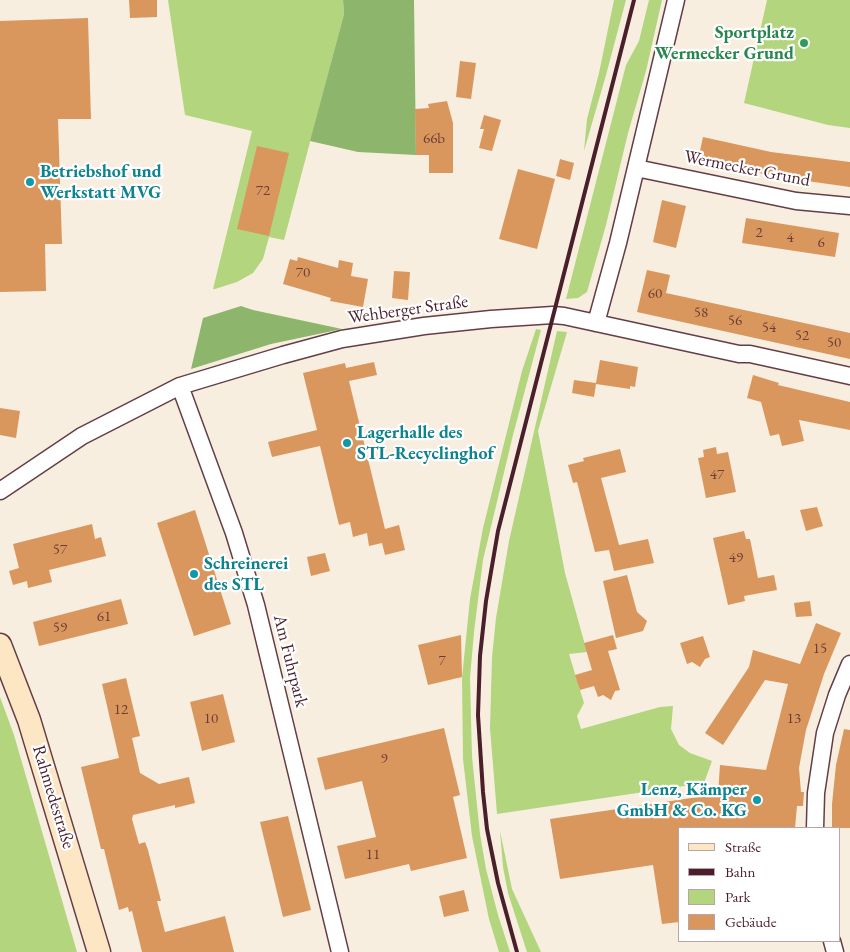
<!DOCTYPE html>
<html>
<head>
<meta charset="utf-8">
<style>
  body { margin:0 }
  #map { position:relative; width:850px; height:952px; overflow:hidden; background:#f8eedf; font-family:"EB Garamond",serif }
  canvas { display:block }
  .legend { position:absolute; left:678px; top:827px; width:162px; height:115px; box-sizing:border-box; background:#fff; border:1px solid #b7a5aa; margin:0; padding:6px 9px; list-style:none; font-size:15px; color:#4a1f2b }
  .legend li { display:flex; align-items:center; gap:10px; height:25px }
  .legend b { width:25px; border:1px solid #b7a5aa }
</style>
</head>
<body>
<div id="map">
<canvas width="850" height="952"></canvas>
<ul class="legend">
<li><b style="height:6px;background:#fce6c4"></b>Straße</li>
<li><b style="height:6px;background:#4a1f2b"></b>Bahn</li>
<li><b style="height:14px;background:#b2d57d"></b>Park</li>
<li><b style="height:14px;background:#d9975d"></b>Gebäude</li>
</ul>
</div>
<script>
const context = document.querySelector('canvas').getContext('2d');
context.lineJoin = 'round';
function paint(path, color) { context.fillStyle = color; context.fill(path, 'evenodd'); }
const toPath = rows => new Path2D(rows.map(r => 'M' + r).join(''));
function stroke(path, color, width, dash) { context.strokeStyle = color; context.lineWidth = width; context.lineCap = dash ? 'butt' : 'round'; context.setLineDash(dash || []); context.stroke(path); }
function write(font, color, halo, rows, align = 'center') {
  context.font = font + ' "EB Garamond",serif'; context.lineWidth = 4.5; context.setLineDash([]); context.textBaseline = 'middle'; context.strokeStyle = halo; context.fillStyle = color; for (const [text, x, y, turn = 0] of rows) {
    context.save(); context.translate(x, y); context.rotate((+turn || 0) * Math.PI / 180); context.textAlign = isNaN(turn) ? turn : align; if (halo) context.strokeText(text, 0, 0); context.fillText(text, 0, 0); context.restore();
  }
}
paint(toPath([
  [168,0,343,0,344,14,284,240,269,237,263,259,253,273,237,282,215,289,213,289,252,131,185,115],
  [614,0,626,0,606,75,584,151,587,119,599,73],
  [649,0,662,0,646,71,628,133,606,225,587,292,578,298,566,299,626,65,639,41],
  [767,0,850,0,850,128,828,125,744,103],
  [536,329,541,330,513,435,483,560,474,632,470,678,472,757,480,834,486,869,498,915,510,952,499,952,489,919,472,836,463,759,462,678,470,599,483,528,522,371],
  [557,331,567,332,538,431,565,573,587,652,569,654,584,703,577,716,581,729,660,707,673,706,671,729,679,745,690,753,712,761,704,783,497,814,490,728,492,657,496,618,509,541],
  [0,697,14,735,77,952,0,952],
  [500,831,512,889,541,952,527,952,508,893,503,867]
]), '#b2d57d');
paint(toPath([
  [343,0,414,0,416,155,358,152,310,141,344,14],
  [241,306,253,310,342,329,271,344,191,369,203,318]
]), '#8db66c');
paint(toPath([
  [129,0,157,0,157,17,130,18],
  [88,18,91,119,58,119,62,244,45,244,46,291,0,292,0,21],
  [460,61,476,63,471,99,456,97],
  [447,101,453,123,453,173,429,173,429,155,416,155,415,109,429,108,428,104],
  [484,115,501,120,492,151,479,148,484,129,480,129],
  [703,137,771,152,850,162,850,187,778,177,698,160],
  [257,146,289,153,269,236,237,229],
  [560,159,574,163,570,180,556,176],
  [518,169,555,179,537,249,499,239],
  [662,200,686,206,676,248,653,242],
  [746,218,839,233,835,257,742,243],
  [298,257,338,268,339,260,353,263,351,276,368,279,363,307,330,301,331,298,283,284,290,259,297,261],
  [647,270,670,275,666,293,850,333,850,359,637,312],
  [394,271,410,272,408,300,392,298],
  [600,360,638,367,635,387,630,386,630,389,596,384,594,397,572,393,574,380,596,383],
  [374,362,377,375,349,381,385,529,399,525,405,550,385,555,382,543,369,546,367,533,353,537,350,522,339,525,320,446,272,457,268,442,317,430,303,373,345,363,346,368],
  [753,375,779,383,778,385,850,402,850,430,799,420,804,441,782,446,779,434,770,436,761,402,747,398],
  [0,408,20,411,16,438,0,435],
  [716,447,717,454,728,452,736,492,706,498,698,458,704,457,703,450],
  [620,449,626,472,601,478,619,545,648,539,654,563,614,571,609,550,595,552,577,482,573,483,568,465,584,461,583,458],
  [817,507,823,526,806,531,800,510],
  [195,510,231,624,194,636,157,523],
  [92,524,95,539,101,537,106,556,49,570,52,582,28,588,27,581,13,585,9,571,19,568,13,544],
  [744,531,746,539,750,539,758,578,774,575,777,590,744,596,745,601,728,605,713,538],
  [325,553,330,571,311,576,307,557],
  [627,575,637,612,647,621,643,631,616,638,603,581],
  [121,599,128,624,39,646,33,622],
  [810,601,812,616,796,617,794,603],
  [816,623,841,633,824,674,806,730,799,768,801,792,804,792,803,806,797,806,795,828,679,828,679,922,662,924,653,865,560,879,550,819,718,794,720,765,766,770,788,684,765,680,723,745,705,733,749,667,753,650,800,664],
  [461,635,462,677,428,685,418,645],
  [613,635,617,649,608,651,620,690,615,691,611,700,603,695,598,697,594,686,580,690,575,675,592,670,584,643],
  [703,636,710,657,705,659,700,667,692,662,687,664,680,643],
  [126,678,140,736,132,738,140,773,159,784,189,777,195,803,175,808,175,805,133,815,132,819,139,844,145,842,148,850,161,901,157,901,165,932,225,916,234,952,142,952,132,911,129,912,128,907,119,910,104,849,101,849,81,767,119,758,102,684],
  [223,694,235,742,202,751,190,702],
  [444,728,460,795,453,797,467,858,411,871,409,864,345,879,337,846,376,837,362,781,325,790,317,758],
  [844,729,850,730,850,828,832,828,832,804,836,765],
  [288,816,311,910,283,917,260,822],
  [464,890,469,911,444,917,439,896]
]), '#d9975d');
const minor = toPath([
  [636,168,796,201,850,206],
  [596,323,618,243,676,0],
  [180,386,234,533,256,605,340,952],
  [0,491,82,436,180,386,283,355,342,339,424,326,491,319,553,315,564,316,739,354,750,354,850,376],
  [815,828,816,793,825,733,837,695,850,664],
  [832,941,835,952]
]);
const secondary = toPath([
  [0,645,29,720,99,952]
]);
stroke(minor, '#643e46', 19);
stroke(secondary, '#643e46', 25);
stroke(minor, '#fff', 16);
stroke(secondary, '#fce6c4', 22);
stroke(toPath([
  [517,952,498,883,487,829,483,792,478,715,480,656,486,601,498,531,634,0]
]), '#4a1f2b', 4);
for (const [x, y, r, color] of [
  [804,43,5,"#2e9e5b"],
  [30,182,5,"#0f9aa8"],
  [347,443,5,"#0f9aa8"],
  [194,574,5,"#0f9aa8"],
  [757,800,5,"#0f9aa8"]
]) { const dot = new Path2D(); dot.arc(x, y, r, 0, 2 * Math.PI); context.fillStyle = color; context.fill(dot); stroke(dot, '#fff', 2); }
write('15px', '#6e3d38', null, [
  ["66b",434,139],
  ["72",263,191],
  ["2",759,233],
  ["4",790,238],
  ["6",821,243],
  ["70",303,273],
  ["60",655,294],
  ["58",701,313],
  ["56",735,321],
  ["54",769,328],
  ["52",802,336],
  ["50",834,343],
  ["47",717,475],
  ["57",60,550],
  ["49",736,558],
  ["61",104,617],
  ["59",60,628],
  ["15",820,649],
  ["7",442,661],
  ["12",121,710],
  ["10",211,719],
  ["13",794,719],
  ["9",384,759],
  ["11",373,855]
]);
write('bold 18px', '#27864d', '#fff', [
  ["Sportplatz",794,33],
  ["Wermecker Grund",794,54]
], 'right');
write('18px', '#4a1f2b', '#fff', [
  ["Wermecker Grund",747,169,11],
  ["Wehberger Straße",408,310,-8],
  ["Am Fuhrpark",290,661,76],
  ["Rahmedestraße",53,797,73]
]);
write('bold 18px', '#0d838f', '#fff', [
  ["Betriebshof und",40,172],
  ["Werkstatt MVG",40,193],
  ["Lagerhalle des",357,433],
  ["STL-Recyclinghof",357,454],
  ["Schreinerei",204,564],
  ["des STL",204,585],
  ["Lenz, Kämper",747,790,"right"],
  ["GmbH & Co. KG",747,811,"right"]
], 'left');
</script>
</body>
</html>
